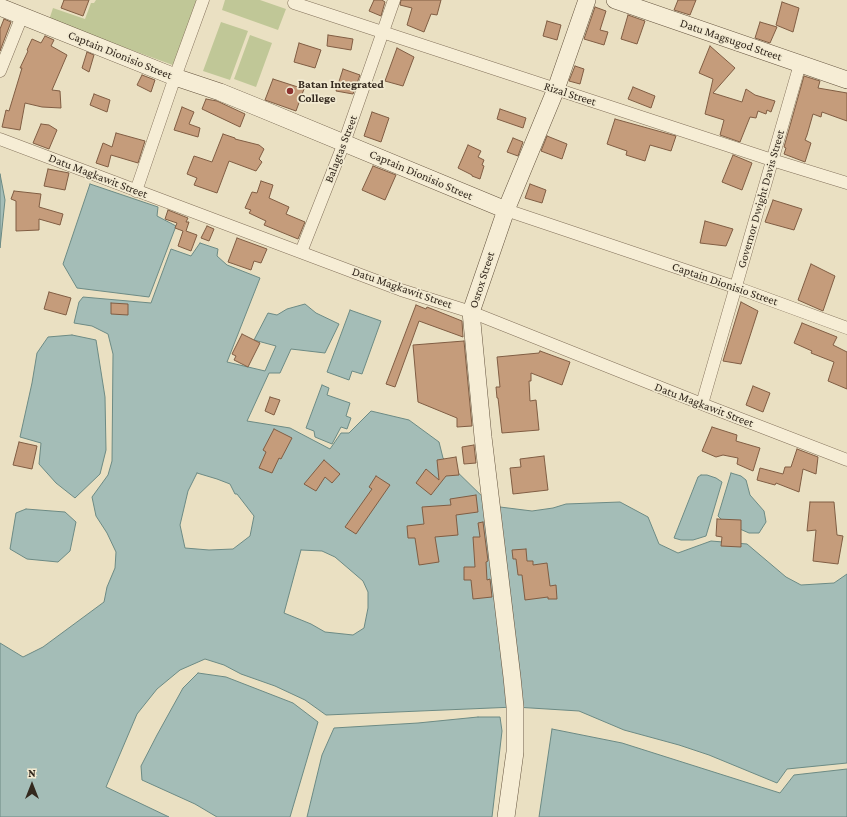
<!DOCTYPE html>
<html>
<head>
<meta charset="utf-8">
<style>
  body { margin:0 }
  #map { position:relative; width:847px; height:817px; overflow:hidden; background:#eae0c2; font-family:"Crimson Pro",serif }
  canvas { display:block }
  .north { position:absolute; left:12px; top:765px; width:40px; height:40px; -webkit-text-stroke:3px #f2ead1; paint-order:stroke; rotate:0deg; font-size:11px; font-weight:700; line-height:16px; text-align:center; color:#34291e }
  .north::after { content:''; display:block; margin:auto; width:14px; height:18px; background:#34291e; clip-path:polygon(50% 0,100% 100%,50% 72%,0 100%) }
</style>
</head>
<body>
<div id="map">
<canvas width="847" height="817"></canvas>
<div class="north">N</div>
</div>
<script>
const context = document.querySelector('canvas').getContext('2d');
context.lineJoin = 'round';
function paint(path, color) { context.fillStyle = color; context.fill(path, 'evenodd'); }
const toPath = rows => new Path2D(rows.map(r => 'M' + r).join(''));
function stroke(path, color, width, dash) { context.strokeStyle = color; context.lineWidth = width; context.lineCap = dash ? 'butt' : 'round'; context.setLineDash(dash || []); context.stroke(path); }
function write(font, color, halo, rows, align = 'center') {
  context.font = font + ' "Crimson Pro",serif'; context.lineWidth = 3.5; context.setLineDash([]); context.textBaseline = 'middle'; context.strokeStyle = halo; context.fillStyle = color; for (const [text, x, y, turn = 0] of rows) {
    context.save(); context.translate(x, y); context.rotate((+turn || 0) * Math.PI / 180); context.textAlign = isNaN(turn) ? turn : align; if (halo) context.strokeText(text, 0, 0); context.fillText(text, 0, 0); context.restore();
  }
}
paint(toPath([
  [96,0,207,0,181,68,49,20,53,8,85,19,91,3,94,3],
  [225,0,260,0,286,9,278,30,222,10],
  [221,22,248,31,230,80,203,71],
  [250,35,272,43,256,87,234,79]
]), '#c0c797');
const water = toPath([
  [0,174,5,200,0,248,0,174],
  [90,184,158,207,157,216,176,226,149,297,77,288,63,264,90,184],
  [200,243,218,249,217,256,227,265,260,278,227,362,265,371,276,346,254,340,268,313,277,315,287,309,305,304,316,313,339,324,325,353,291,349,280,373,269,373,247,421,290,428,330,449,341,433,349,433,371,411,409,420,439,442,443,458,492,506,532,511,553,508,566,504,620,502,648,517,659,544,678,553,711,541,747,544,786,577,801,585,834,583,847,574,847,763,787,769,777,783,709,755,679,745,624,730,579,711,515,707,326,715,305,700,275,686,241,674,224,665,205,659,180,670,157,689,137,714,106,787,169,817,0,817,0,643,23,657,43,647,104,602,107,587,115,568,116,552,107,533,96,516,92,497,108,475,112,461,113,354,108,334,92,326,74,323,79,302,83,297,151,303,171,249,191,256,200,243],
  [197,473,217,479,230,484,235,494,237,494,254,516,250,536,233,549,209,550,185,548,180,525,188,491,197,473],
  [301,550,322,551,335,557,363,581,368,592,368,608,364,628,353,635,325,632,311,624,284,613,301,550],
  [350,310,381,321,362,374,352,371,349,380,327,372,350,310],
  [72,335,96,340,105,397,106,450,100,474,75,498,56,483,39,464,41,443,20,437,32,383,37,353,48,337,72,335],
  [322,385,329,388,327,395,350,403,346,416,351,418,347,429,341,427,332,444,315,437,314,431,306,428,322,385],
  [731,473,741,476,746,480,750,495,764,511,766,522,759,533,749,533,724,522,718,516,731,473],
  [701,475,707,475,716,478,722,482,706,536,693,540,681,540,674,538,698,477,701,475],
  [26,509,65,512,76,522,70,551,58,562,27,559,10,549,16,513,26,509],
  [198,673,226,677,293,703,318,722,290,817,217,817,195,804,142,780,141,766,157,735,183,688,198,673],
  [478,717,500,717,502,731,492,817,307,817,322,755,334,728,418,723,478,717],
  [552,729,622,743,780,793,794,775,847,769,847,817,539,817,552,729]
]);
paint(water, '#a4bdb7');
stroke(water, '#6c8a84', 1);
const building = toPath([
  [64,0,89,0,83,16,61,8,64,0],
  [374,0,382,0,385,2,381,16,369,11,374,0],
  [401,0,441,0,437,15,431,14,424,32,407,25,412,8,400,5,401,0],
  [678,0,696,0,690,15,674,10,678,0],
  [782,2,799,8,793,32,776,25,782,2],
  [595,7,606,11,600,30,608,32,604,45,584,39,595,7],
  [628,15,645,21,637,44,621,39,628,15],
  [4,19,11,22,0,51,0,29,4,19],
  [547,21,561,25,557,40,543,36,547,21],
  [760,22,777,27,770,43,755,38,760,22],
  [328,35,353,39,351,50,327,46,328,35],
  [45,36,54,40,51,46,67,55,52,90,60,91,61,108,42,107,25,103,20,130,2,127,6,110,9,111,22,68,20,68,28,51,27,50,32,39,41,43,45,36],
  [299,43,321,50,315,68,294,62,299,43],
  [710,46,735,68,713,93,742,102,746,89,755,95,775,101,771,112,767,110,766,114,758,111,756,118,750,117,740,142,720,135,724,120,705,114,713,79,699,73,710,46],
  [397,48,414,57,403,86,385,81,397,48],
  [87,52,94,55,89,72,82,68,87,52],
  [575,66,584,69,580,84,569,81,575,66],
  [343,69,360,75,353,94,336,91,343,69],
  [142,75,155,80,151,92,137,85,142,75],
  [804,76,820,81,818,88,847,93,847,121,822,112,821,117,813,114,807,135,805,140,811,143,805,162,784,154,786,148,784,147,804,76],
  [273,79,304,89,296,111,265,100,273,79],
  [633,87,655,96,651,108,628,99,633,87],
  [94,94,110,100,107,112,90,105,94,94],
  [206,99,217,101,245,114,240,127,202,109,206,99],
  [182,107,194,112,189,124,200,128,198,137,174,130,182,107],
  [500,109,526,118,523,128,497,119,500,109],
  [372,112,389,118,381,142,364,136,372,112],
  [615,119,676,136,671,151,650,145,645,161,626,155,627,151,607,144,615,119],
  [41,124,49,125,57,130,49,149,33,143,41,124],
  [116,133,145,141,138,163,111,155,108,167,96,163,103,143,112,147,116,133],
  [223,134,235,138,235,139,259,145,264,149,259,159,262,162,256,171,229,161,217,193,194,185,197,178,187,174,194,156,212,162,223,134],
  [547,136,567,144,562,159,541,151,547,136],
  [513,138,523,142,518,156,507,152,513,138],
  [468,145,481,151,478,157,484,160,482,165,484,166,480,179,472,176,472,175,458,168,468,145],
  [733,155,752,163,742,190,722,182,733,155],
  [373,166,396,175,385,200,362,190,373,166],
  [48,169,69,173,65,190,44,186,48,169],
  [261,181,273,185,269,198,289,207,286,214,305,222,298,239,264,225,266,221,249,213,251,210,245,208,252,192,257,193,261,181],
  [530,184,546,190,542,203,525,198,530,184],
  [14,191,41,194,39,207,63,214,60,225,39,219,39,230,16,231,16,201,11,199,14,191],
  [773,200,802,209,794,230,765,222,773,200],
  [168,210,188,218,186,222,189,222,186,231,197,235,191,251,178,246,183,231,175,228,177,223,165,219,168,210],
  [705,221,733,229,726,246,700,243,705,221],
  [207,226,214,229,209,241,201,238,207,226],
  [237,238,267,249,261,263,254,261,251,270,228,262,237,238],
  [811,264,835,276,823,311,798,300,811,264],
  [49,292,71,298,66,315,44,309,49,292],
  [741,302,758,311,741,364,723,361,741,302],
  [111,303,128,304,128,315,111,314,111,303],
  [416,305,426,309,427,307,462,321,463,337,419,321,395,387,386,384,416,305],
  [802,323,837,337,833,345,847,352,847,389,828,381,834,362,811,353,812,351,794,343,802,323],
  [242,334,260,343,248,367,234,360,236,356,232,354,242,334],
  [464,341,472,426,457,427,457,418,418,402,413,345,464,341],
  [540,351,570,362,562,385,531,373,531,381,529,381,530,401,536,400,539,430,502,433,498,398,497,398,496,387,500,387,497,357,539,353,540,351],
  [753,386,770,393,763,412,746,405,753,386],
  [270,397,280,400,274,415,265,411,270,397],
  [712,427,737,435,736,441,760,448,753,471,737,464,738,458,723,455,716,457,702,451,712,427],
  [274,429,292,438,281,459,279,458,272,473,259,468,266,452,263,450,274,429],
  [19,442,37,446,32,469,13,465,19,442],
  [474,445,476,463,464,464,462,447,474,445],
  [797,449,818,457,816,474,803,469,799,492,776,483,775,485,757,480,760,468,783,474,785,467,791,467,797,449],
  [544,456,548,490,513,494,510,468,521,467,520,459,544,456],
  [456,457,459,475,446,476,431,495,416,483,426,469,439,480,437,460,456,457],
  [324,460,340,474,332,483,325,477,316,491,304,484,324,460],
  [376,476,390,485,356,534,345,527,372,489,369,487,376,476],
  [476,495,478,512,456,515,458,535,435,537,439,562,419,565,415,538,408,538,407,526,424,524,422,507,451,505,450,499,476,495],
  [810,502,834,502,837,535,843,536,838,564,813,561,816,530,807,531,810,502],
  [717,519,741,520,741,547,721,546,722,537,716,536,717,519],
  [483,522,488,561,486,562,487,580,490,579,492,597,473,599,471,580,464,580,464,567,475,567,473,537,480,537,478,523,483,522],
  [526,549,527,561,533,561,533,565,547,563,550,586,556,585,557,599,548,599,548,597,525,600,522,575,518,575,516,559,513,559,512,550,526,549]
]);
paint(building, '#c59c7b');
stroke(building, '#805d43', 1);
const street = toPath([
  [294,3,772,160,847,183],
  [0,71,22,16],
  [0,139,401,290,471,312,702,404,847,460],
  [136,191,175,77,203,0],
  [506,210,735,287,847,328],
  [301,252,344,143,394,0],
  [702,404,800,64]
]);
const secondary = toPath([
  [615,0,847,80],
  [0,7,175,77,220,92,257,107,506,210],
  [506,817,515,752,515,707,512,677,483,437,471,312,506,210,556,89,587,0]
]);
stroke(street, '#83715b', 13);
stroke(secondary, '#64533e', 18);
stroke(street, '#f6edd5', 12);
stroke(secondary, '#f6edd5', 17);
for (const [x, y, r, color] of [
  [290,91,4,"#8d3230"]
]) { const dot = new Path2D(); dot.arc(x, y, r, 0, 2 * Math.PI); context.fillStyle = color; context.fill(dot); stroke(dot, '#f2ead1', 1.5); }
write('12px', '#34291e', '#f2ead1', [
  ["Datu Magsugod Street",731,40,19],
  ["Captain Dionisio Street",120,55,22],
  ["Rizal Street",570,94,18],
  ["Balagtas Street",341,149,-69],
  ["Captain Dionisio Street",421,175,23],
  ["Datu Magkawit Street",98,176,21],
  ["Governor Dwight Davis Street",761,199,-74],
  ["Osrox Street",482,280,-72],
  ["Captain Dionisio Street",725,284,19],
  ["Datu Magkawit Street",402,288,19],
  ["Datu Magkawit Street",704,405,21]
]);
write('bold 12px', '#34291e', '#f2ead1', [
  ["Batan Integrated",298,84],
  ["College",298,98]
], 'left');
</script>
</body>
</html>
